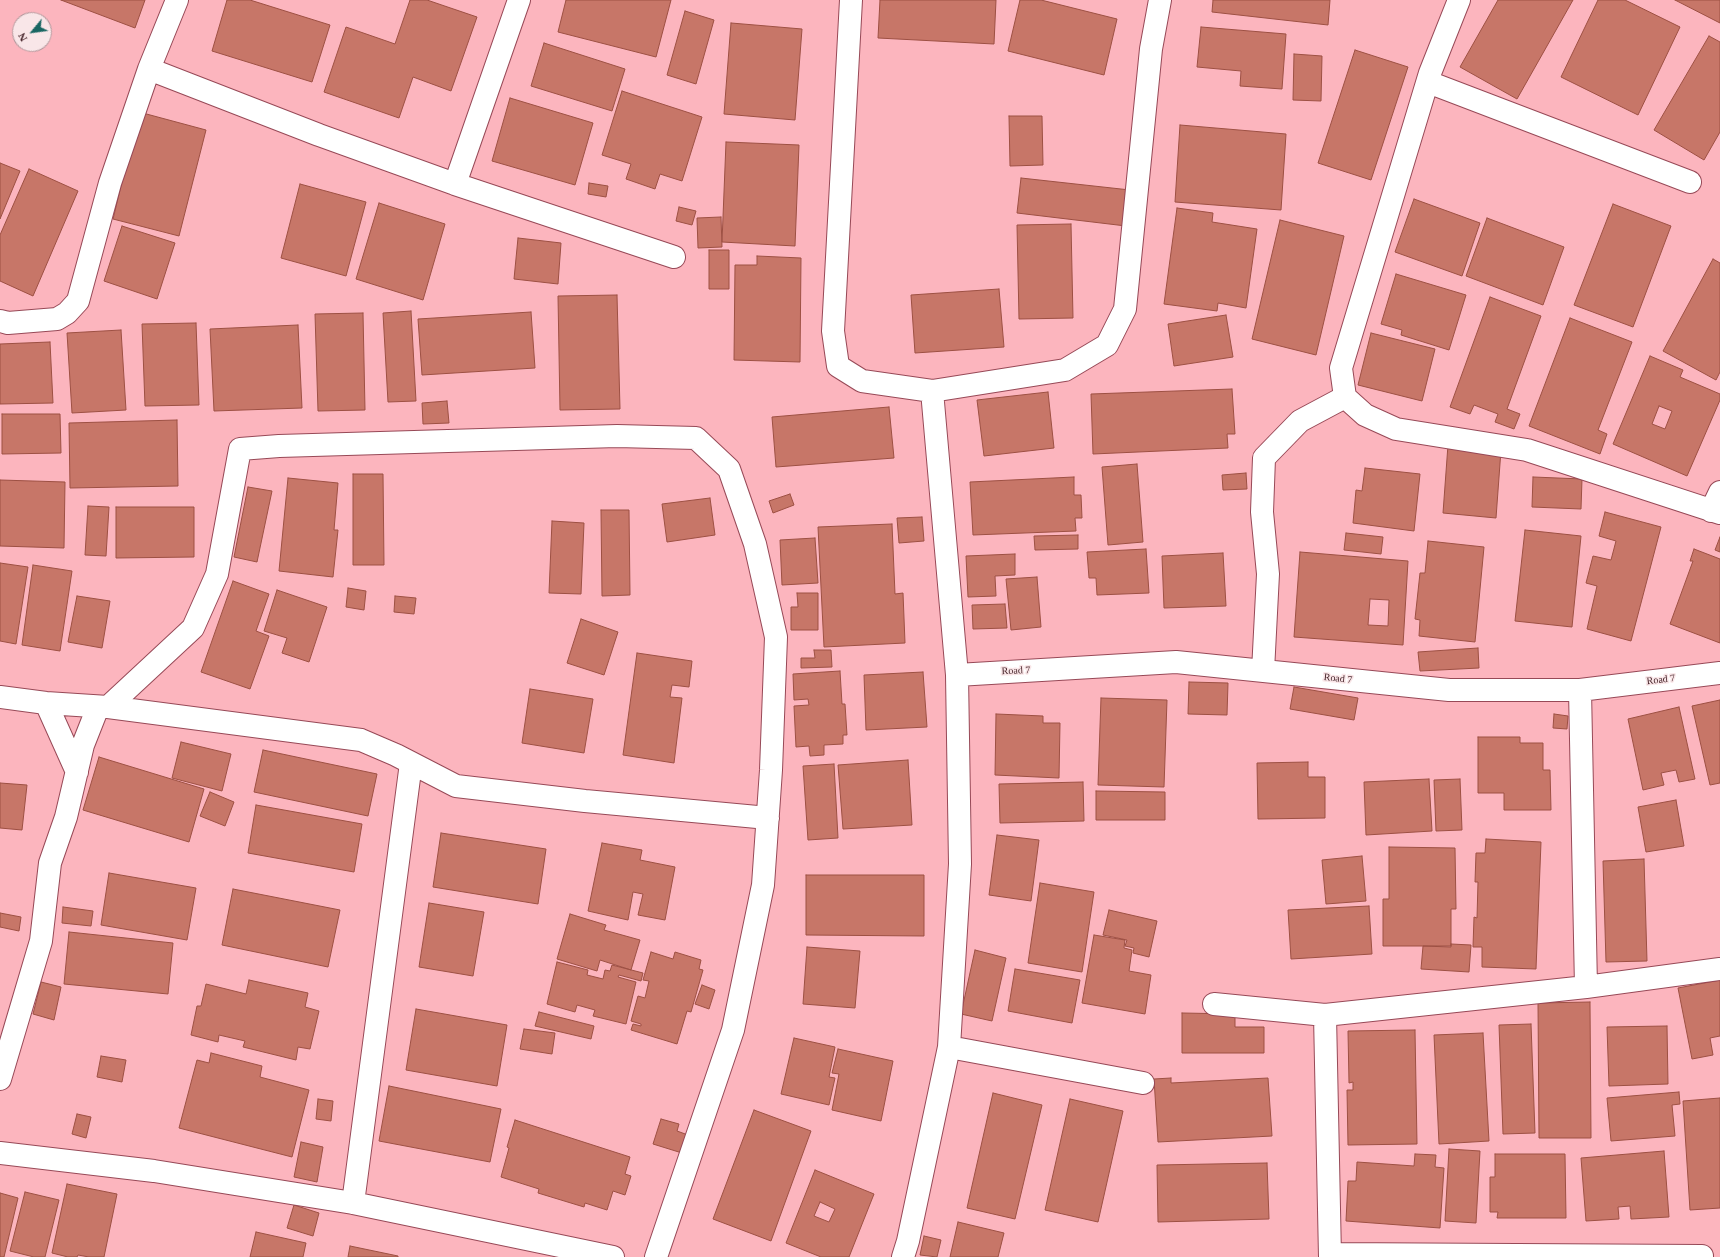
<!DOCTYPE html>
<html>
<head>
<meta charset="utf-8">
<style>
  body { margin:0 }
  #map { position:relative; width:1720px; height:1257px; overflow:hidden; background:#fcb5be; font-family:"Times New Roman",serif }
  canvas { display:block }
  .north { position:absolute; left:12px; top:12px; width:40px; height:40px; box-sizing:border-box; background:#f9e6e8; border:1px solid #af969a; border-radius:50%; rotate:241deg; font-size:11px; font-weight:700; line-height:16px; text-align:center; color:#411f25 }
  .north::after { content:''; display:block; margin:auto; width:14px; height:18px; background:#196662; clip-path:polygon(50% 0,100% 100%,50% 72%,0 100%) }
</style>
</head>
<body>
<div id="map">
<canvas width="1720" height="1257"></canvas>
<div class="north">N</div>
</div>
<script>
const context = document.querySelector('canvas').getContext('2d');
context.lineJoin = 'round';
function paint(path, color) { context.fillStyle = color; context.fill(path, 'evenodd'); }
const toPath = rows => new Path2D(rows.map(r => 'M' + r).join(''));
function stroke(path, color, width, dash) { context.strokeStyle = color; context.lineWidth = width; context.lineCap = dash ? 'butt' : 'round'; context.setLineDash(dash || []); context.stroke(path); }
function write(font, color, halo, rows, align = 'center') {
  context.font = font + ' "Times New Roman",serif'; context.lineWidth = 3; context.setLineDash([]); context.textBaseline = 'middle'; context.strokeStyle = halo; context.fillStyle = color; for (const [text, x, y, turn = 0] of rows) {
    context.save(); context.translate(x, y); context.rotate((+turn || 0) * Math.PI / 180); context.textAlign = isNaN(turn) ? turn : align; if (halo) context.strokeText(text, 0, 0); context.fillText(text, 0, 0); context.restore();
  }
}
const building = toPath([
  [61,0,145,0,135,28,61,0],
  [227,0,250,0,330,25,312,82,212,51,227,0],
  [410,0,427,0,477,17,451,91,413,77,399,118,324,92,346,27,395,44,410,0],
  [566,0,671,0,656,57,558,32,566,0],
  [880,0,996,0,994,44,878,38,880,0],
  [1020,0,1041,0,1117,19,1104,75,1008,51,1020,0],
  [1213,0,1330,0,1328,25,1212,12,1213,0],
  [1498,0,1573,0,1517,99,1460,67,1498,0],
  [1598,0,1625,0,1680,27,1638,115,1561,77,1598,0],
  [1675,0,1720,0,1720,23,1675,0],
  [685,11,714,20,696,84,667,75,685,11],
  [731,23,802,29,795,120,724,114,731,23],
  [1201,27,1286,34,1282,89,1240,86,1241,71,1197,67,1201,27],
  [1709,36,1720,42,1720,132,1704,160,1654,130,1709,36],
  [544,43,625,69,612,111,531,86,544,43],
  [1355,50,1408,67,1371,180,1318,163,1355,50],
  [1294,54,1322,56,1321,101,1293,100,1294,54],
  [622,91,702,117,682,181,660,174,655,189,626,179,631,164,602,155,622,91],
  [510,98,593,123,575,185,492,161,510,98],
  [139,112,206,130,179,236,113,219,139,112],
  [1009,116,1042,116,1043,165,1010,166,1009,116],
  [1180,125,1286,134,1281,210,1175,202,1180,125],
  [726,142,799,145,795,246,722,242,726,142],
  [0,163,20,171,0,219,0,163],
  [29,169,78,191,33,296,0,281,0,235,29,169],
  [1021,178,1130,190,1126,226,1017,213,1021,178],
  [589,183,608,186,606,197,588,194,589,183],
  [300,184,366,202,346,276,281,258,300,184],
  [1414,199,1480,223,1462,276,1395,252,1414,199],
  [379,203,445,224,423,300,356,279,379,203],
  [1613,204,1671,226,1633,327,1574,305,1613,204],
  [679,207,696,211,692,225,676,221,679,207],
  [1177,208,1213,213,1212,222,1257,229,1246,308,1218,303,1217,311,1164,304,1177,208],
  [721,217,722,247,698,248,697,218,721,217],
  [1487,218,1564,247,1543,305,1466,276,1487,218],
  [1280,220,1344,236,1316,355,1252,339,1280,220],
  [1071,224,1073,318,1019,319,1017,225,1071,224],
  [122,226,175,243,157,299,104,281,122,226],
  [518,238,561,243,558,284,514,279,518,238],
  [709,250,729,250,729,289,709,289,709,250],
  [757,256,801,258,800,362,734,360,735,265,757,265,757,256],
  [1713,259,1720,263,1720,372,1716,380,1663,351,1713,259],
  [1396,274,1466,295,1449,350,1401,335,1402,330,1381,324,1396,274],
  [999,289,1004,347,915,353,911,295,999,289],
  [617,295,620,409,560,410,558,296,617,295],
  [1490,297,1541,316,1507,409,1520,414,1514,429,1495,422,1498,414,1474,405,1470,414,1450,407,1490,297],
  [411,311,416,401,388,402,383,313,411,311],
  [531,312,535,368,422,375,418,319,531,312],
  [363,313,365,410,318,411,315,314,363,313],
  [1226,315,1233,357,1174,366,1168,324,1226,315],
  [1570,318,1632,342,1598,430,1607,434,1600,454,1529,426,1570,318],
  [196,323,199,405,145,406,142,324,196,323],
  [298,325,302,408,214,411,210,329,298,325],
  [121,330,126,410,72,413,67,333,121,330],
  [1371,333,1435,349,1422,401,1358,385,1371,333],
  [50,342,53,403,0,404,0,344,50,342],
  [1650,356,1683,370,1680,377,1720,394,1720,400,1687,476,1613,444,1650,356],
  [1659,406,1672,411,1665,429,1652,424,1659,406],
  [1232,389,1235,434,1227,434,1228,448,1093,454,1091,394,1232,389],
  [1048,392,1054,448,984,456,977,400,1048,392],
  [447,401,449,423,423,424,422,403,447,401],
  [889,407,894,458,776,467,772,417,889,407],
  [2,414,60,414,61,453,2,454,2,414],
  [177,420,178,486,70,488,69,423,177,420],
  [1448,445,1501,450,1496,518,1443,513,1448,445],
  [1137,464,1143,542,1108,545,1102,467,1137,464],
  [1365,468,1420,474,1414,531,1353,523,1356,490,1362,491,1365,468],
  [1246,473,1247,489,1223,490,1222,475,1246,473],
  [353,474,383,474,384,565,353,565,353,474],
  [1074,477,1074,495,1081,495,1082,518,1075,518,1076,531,973,535,970,482,1074,477],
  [1533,477,1582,479,1581,509,1532,507,1533,477],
  [288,478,338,483,334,530,338,530,333,577,279,571,288,478],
  [0,480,65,482,64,548,0,546,0,480],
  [248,487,272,491,257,562,234,557,248,487],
  [790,494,794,505,773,513,769,501,790,494],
  [710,498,715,535,667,542,662,504,710,498],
  [88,506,109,507,106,556,85,555,88,506],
  [116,507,194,507,194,557,116,558,116,507],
  [601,510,629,510,630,595,602,596,601,510],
  [1605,512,1661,527,1631,641,1587,629,1597,586,1586,583,1593,556,1611,560,1616,541,1599,536,1605,512],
  [922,517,924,541,899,543,897,518,922,517],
  [552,521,584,523,581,594,549,593,552,521],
  [892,524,895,594,903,593,905,643,824,647,818,527,892,524],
  [1525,530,1581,536,1572,627,1515,621,1525,530],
  [1346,533,1383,537,1381,554,1344,550,1346,533],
  [1078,535,1078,549,1035,550,1034,536,1078,535],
  [1720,537,1720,552,1715,550,1720,537],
  [815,538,818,583,782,585,780,540,815,538],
  [1428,541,1484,547,1475,642,1419,636,1420,620,1415,619,1420,573,1425,573,1428,541],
  [1146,549,1149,593,1097,595,1096,578,1089,578,1087,552,1146,549],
  [1694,549,1720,559,1720,643,1670,624,1693,561,1690,561,1694,549],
  [1300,552,1408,561,1403,645,1294,637,1300,552],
  [1370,599,1389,600,1388,626,1368,625,1370,599],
  [1223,553,1226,606,1164,608,1162,556,1223,553],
  [1015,554,1015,575,995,576,996,596,968,597,966,556,1015,554],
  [0,563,28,567,16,644,0,641,0,563],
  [33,565,72,571,60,651,22,645,33,565],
  [1037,577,1041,627,1011,630,1006,579,1037,577],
  [233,581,269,594,256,631,269,636,250,689,201,672,233,581],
  [348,588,366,591,364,610,346,607,348,588],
  [277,590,327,607,309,662,282,653,287,638,264,631,277,590],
  [797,593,818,593,818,630,791,630,791,607,798,607,797,593],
  [77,596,110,601,102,648,68,642,77,596],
  [395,596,416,598,414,614,394,612,395,596],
  [1005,604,1007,628,973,629,972,605,1005,604],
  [581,619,618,632,604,675,567,663,581,619],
  [1478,648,1479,668,1420,671,1418,652,1478,648],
  [814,650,831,650,832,667,801,668,801,658,815,658,814,650],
  [637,653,692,661,689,687,672,685,670,697,682,698,674,763,623,755,637,653],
  [840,671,842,704,845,704,847,735,843,735,843,744,824,745,824,755,810,756,809,746,796,747,794,706,809,705,808,699,794,700,793,674,840,671],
  [923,672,927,727,866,730,864,675,923,672],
  [1189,682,1228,683,1227,715,1188,714,1189,682],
  [1294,687,1358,698,1354,720,1290,709,1294,687],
  [530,689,593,699,584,753,522,743,530,689],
  [1101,698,1167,700,1164,787,1098,785,1101,698],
  [1720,700,1720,783,1710,785,1692,706,1720,700],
  [1679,707,1695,779,1679,782,1676,770,1661,773,1664,785,1643,790,1628,719,1679,707],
  [996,714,1043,716,1043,723,1060,723,1059,778,995,775,996,714],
  [1554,714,1568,716,1567,729,1553,728,1554,714],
  [1478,737,1520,737,1520,743,1543,743,1543,770,1550,770,1551,810,1504,810,1504,793,1478,793,1478,737],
  [181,742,231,754,222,791,172,778,181,742],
  [263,750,377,774,368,816,254,792,263,750],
  [99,757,204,789,189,842,83,810,99,757],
  [908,760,912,825,843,829,838,765,908,760],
  [1308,762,1308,777,1325,777,1325,818,1258,819,1257,763,1308,762],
  [834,764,838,838,808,840,803,766,834,764],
  [1429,779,1432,831,1366,835,1364,782,1429,779],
  [1460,779,1462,830,1436,831,1434,780,1460,779],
  [1083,782,1084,821,1000,823,999,784,1083,782],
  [0,783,27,785,22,830,0,828,0,783],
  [1096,791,1165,792,1165,820,1096,820,1096,791],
  [210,792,234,802,225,826,200,816,210,792],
  [1676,800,1684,846,1646,852,1638,807,1676,800],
  [256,805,362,824,354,872,248,853,256,805],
  [441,833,546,849,538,904,433,887,441,833],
  [997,835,1039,840,1031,901,989,895,997,835],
  [1486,839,1541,842,1536,969,1482,967,1482,947,1473,947,1474,917,1477,918,1478,882,1475,882,1476,853,1485,853,1486,839],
  [602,843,642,850,640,860,675,867,665,920,638,915,643,894,633,892,628,920,588,911,602,843],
  [1389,847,1455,848,1456,909,1451,909,1451,946,1383,946,1383,899,1389,899,1389,847],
  [1362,856,1366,901,1326,904,1322,860,1362,856],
  [1644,859,1647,961,1606,962,1603,861,1644,859],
  [109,873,196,888,187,940,101,925,109,873],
  [806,875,924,875,924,936,806,935,806,875],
  [1040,883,1094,892,1082,972,1028,963,1040,883],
  [233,889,340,910,328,967,222,945,233,889],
  [429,903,484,912,473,976,419,967,429,903],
  [1369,906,1372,954,1291,959,1288,910,1369,906],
  [63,907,93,911,91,926,62,923,63,907],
  [1109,910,1157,921,1149,957,1133,953,1134,948,1125,946,1127,940,1103,935,1109,910],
  [0,913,21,917,19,931,0,927,0,913],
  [570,914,606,925,604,930,640,940,631,970,600,960,597,971,557,959,570,914],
  [69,932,173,943,168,994,64,984,69,932],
  [1094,935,1125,940,1124,948,1132,950,1129,971,1151,975,1145,1014,1082,1003,1094,935],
  [1451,944,1471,945,1469,972,1421,969,1423,946,1451,947,1451,944],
  [807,947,860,951,855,1008,803,1004,807,947],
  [975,950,1006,958,992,1021,961,1014,975,950],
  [651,952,673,959,675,952,701,960,699,969,703,970,691,1012,687,1011,677,1044,631,1030,633,1024,641,1026,641,1024,631,1021,638,996,645,998,649,981,643,980,651,952],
  [557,962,588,970,587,975,603,979,605,970,610,971,612,965,643,973,641,981,619,975,618,977,636,982,626,1024,593,1016,595,1010,577,1005,575,1012,547,1004,557,962],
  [1015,969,1080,980,1072,1023,1008,1011,1015,969],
  [249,980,308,993,305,1007,319,1011,310,1049,298,1047,296,1060,243,1047,245,1041,219,1035,218,1042,191,1035,197,1006,201,1006,206,984,246,994,249,980],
  [1720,980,1720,1036,1710,1038,1713,1055,1692,1059,1678,988,1720,980],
  [41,982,61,987,54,1020,33,1014,41,982],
  [702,985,715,990,709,1009,695,1004,702,985],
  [1590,1002,1591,1138,1539,1138,1538,1003,1590,1002],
  [416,1009,507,1025,497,1086,406,1070,416,1009],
  [539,1012,594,1026,591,1039,535,1026,539,1012],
  [1182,1013,1235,1014,1235,1027,1264,1027,1264,1053,1182,1053,1182,1013],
  [1531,1024,1535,1133,1503,1134,1499,1025,1531,1024],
  [1667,1026,1668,1084,1609,1086,1607,1027,1667,1026],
  [524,1029,555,1033,552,1054,520,1049,524,1029],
  [1415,1030,1417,1144,1348,1145,1347,1090,1353,1090,1353,1082,1349,1083,1348,1031,1415,1030],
  [1483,1033,1489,1141,1439,1144,1434,1035,1483,1033],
  [794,1038,835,1047,829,1077,835,1078,829,1105,781,1094,794,1038],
  [838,1049,893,1061,881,1121,832,1110,839,1074,832,1073,838,1049],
  [211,1053,262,1066,260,1077,309,1090,292,1157,179,1128,197,1060,209,1063,211,1053],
  [101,1056,126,1060,122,1082,97,1077,101,1056],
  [1171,1078,1171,1083,1268,1078,1272,1136,1158,1142,1154,1079,1171,1078],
  [389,1086,501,1109,490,1162,379,1141,389,1086],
  [1679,1092,1680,1104,1672,1105,1675,1136,1611,1141,1607,1098,1679,1092],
  [993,1093,1042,1105,1015,1219,967,1208,993,1093],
  [1720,1098,1720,1208,1690,1210,1683,1101,1720,1098],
  [318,1099,333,1101,331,1121,316,1119,318,1099],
  [1070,1099,1123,1111,1098,1222,1045,1210,1070,1099],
  [754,1110,811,1131,771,1241,713,1219,754,1110],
  [77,1114,91,1117,86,1138,72,1134,77,1114],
  [661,1119,679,1124,677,1131,688,1135,682,1153,653,1144,661,1119],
  [515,1120,630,1157,625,1174,631,1176,625,1195,613,1191,607,1210,585,1203,584,1207,538,1193,539,1189,501,1177,509,1148,507,1147,515,1120],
  [301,1142,323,1147,317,1182,294,1177,301,1142],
  [1449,1149,1480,1151,1476,1223,1445,1221,1449,1149],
  [1664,1151,1669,1217,1631,1219,1630,1206,1618,1207,1619,1219,1586,1221,1581,1158,1664,1151],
  [1415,1154,1436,1155,1435,1167,1444,1168,1440,1228,1346,1221,1348,1181,1356,1181,1357,1162,1414,1166,1415,1154],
  [1495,1154,1565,1154,1566,1218,1497,1218,1498,1212,1490,1212,1490,1177,1495,1177,1495,1154],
  [1267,1163,1269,1219,1158,1222,1157,1165,1267,1163],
  [815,1170,874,1194,849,1257,821,1257,786,1243,815,1170],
  [820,1202,835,1209,829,1222,814,1216,820,1202],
  [67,1184,117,1194,104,1257,89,1257,78,1255,77,1257,68,1257,52,1253,67,1184],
  [25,1192,59,1200,45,1257,34,1257,10,1251,25,1192],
  [0,1193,18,1198,4,1257,0,1257,0,1193],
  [294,1205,319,1213,313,1236,287,1228,294,1205],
  [958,1222,1004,1233,998,1257,950,1257,958,1222],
  [256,1232,306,1243,303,1257,250,1257,256,1232],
  [924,1236,941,1240,937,1257,920,1255,924,1236],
  [350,1246,398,1256,398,1257,348,1257,350,1246]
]);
paint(building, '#c77668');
stroke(building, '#9d5043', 1);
const minor = toPath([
  [851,0,833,331,838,366,862,381,932,391,1065,370,1107,345,1125,309,1151,49,1160,0],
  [1459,0,1430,73,1341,368,1345,397,1365,415,1396,429,1527,450,1720,513],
  [149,69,319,135,455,184,674,257],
  [1428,82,1690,182],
  [455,184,519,0],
  [0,321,8,323,57,319,67,313,78,301,110,183,149,69,177,0],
  [1711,511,1720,492],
  [1263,671,1268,574,1262,512,1264,458,1300,421,1345,397],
  [957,675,1176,662,1449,690,1580,690,1720,673],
  [1580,690,1586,987],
  [0,697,46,703,108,707,361,740,396,755,456,786,585,801,768,818],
  [46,703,77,772],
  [108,707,193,628,217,574,240,449,279,446,617,436,696,438,729,469,755,544,776,637,771,770,763,885,733,1030,656,1257],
  [1214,1004,1325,1015,1586,987,1720,969],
  [1325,1015,1330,1257],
  [949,1047,1143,1083],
  [0,1079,41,941,50,863,66,817,83,745,98,707],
  [0,1153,154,1171,353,1203,613,1257],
  [353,1203,411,763],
  [1330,1254,1702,1256],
  [903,1257,908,1241,949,1047,960,864,957,675,932,391]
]);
stroke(minor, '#974957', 24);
stroke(minor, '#fff', 22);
write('10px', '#411f25', '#f9e6e8', [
  ["Road 7",1016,671,-3],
  ["Road 7",1338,679,6],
  ["Road 7",1661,680,-7]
]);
</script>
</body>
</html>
